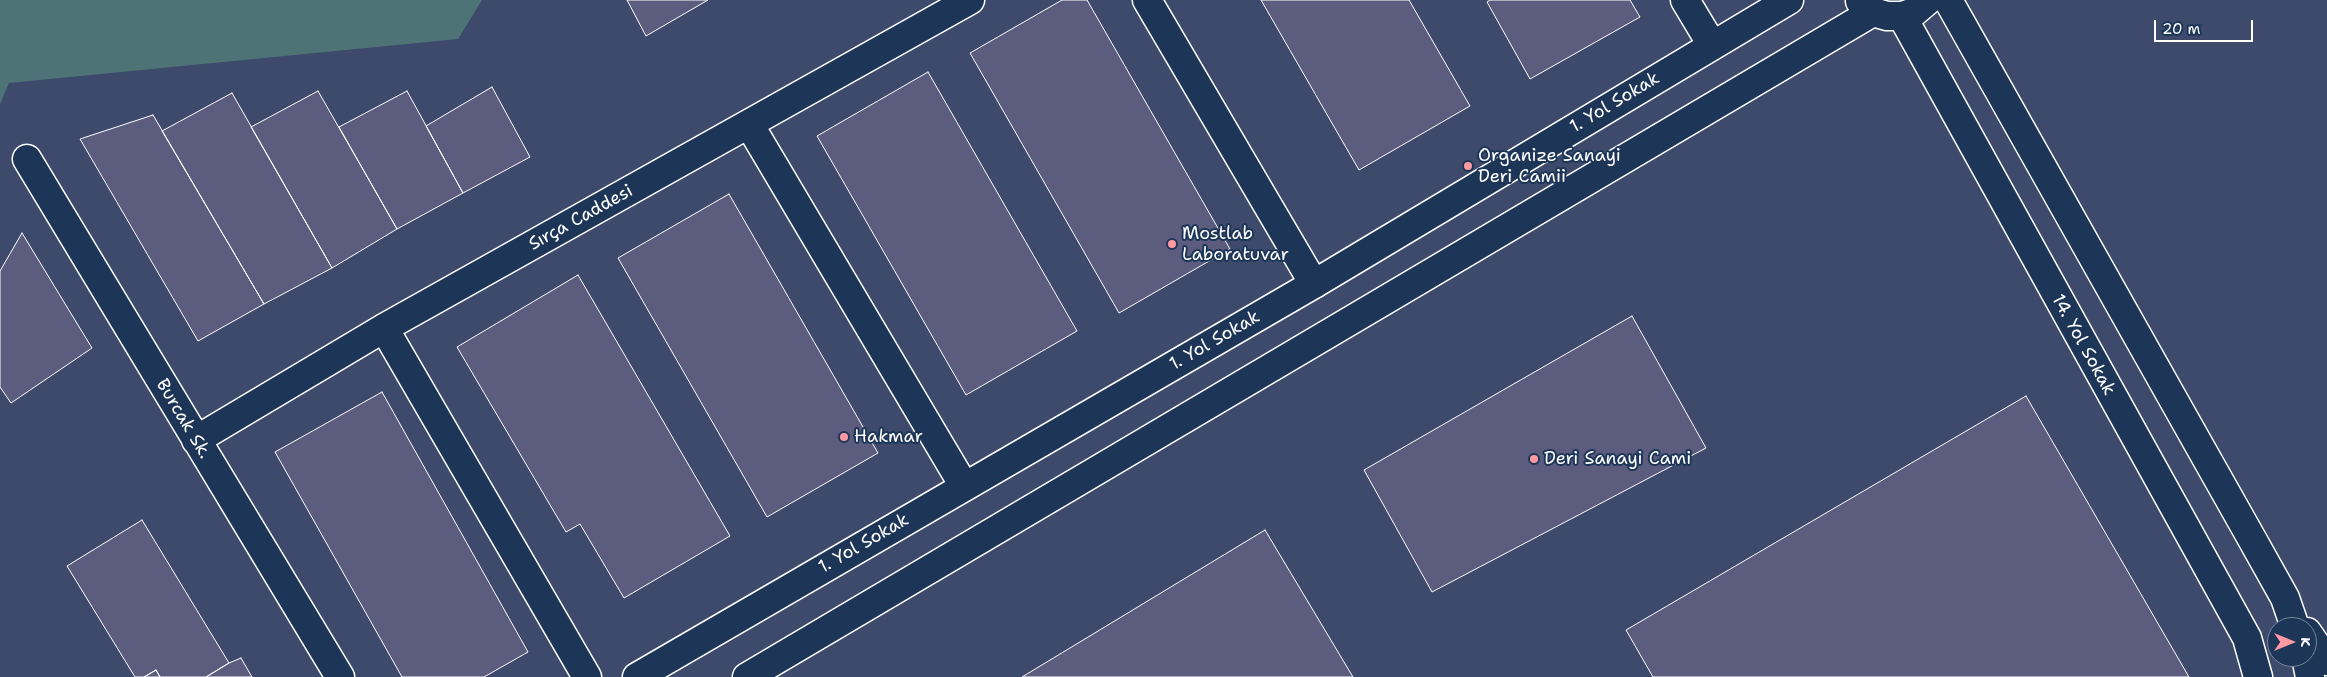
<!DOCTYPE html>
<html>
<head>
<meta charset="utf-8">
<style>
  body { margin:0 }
  #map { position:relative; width:2327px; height:677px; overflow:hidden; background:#2a3d5f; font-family:"Shantell Sans",sans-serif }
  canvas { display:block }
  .north { position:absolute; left:2267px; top:617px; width:50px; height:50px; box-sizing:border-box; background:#1d3557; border:1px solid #77869a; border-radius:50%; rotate:90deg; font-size:14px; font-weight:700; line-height:20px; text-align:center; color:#fff }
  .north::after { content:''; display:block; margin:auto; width:18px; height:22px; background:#ff9aa2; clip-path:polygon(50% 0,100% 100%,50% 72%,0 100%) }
  .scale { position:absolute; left:2154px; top:20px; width:99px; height:22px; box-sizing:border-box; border:2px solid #fff; border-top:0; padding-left:6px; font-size:15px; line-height:18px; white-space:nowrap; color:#fff; -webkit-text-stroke:4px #1d3557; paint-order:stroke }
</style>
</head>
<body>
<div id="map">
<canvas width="2327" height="677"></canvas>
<div class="north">K</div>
<div class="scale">20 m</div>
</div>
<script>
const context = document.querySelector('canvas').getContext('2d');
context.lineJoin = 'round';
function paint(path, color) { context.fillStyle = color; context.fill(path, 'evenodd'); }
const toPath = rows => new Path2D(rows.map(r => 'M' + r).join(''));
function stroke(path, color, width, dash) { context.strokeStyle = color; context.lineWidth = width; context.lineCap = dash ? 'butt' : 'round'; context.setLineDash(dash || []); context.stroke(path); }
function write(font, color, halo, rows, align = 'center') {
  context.font = font + ' "Shantell Sans",sans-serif'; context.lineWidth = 4; context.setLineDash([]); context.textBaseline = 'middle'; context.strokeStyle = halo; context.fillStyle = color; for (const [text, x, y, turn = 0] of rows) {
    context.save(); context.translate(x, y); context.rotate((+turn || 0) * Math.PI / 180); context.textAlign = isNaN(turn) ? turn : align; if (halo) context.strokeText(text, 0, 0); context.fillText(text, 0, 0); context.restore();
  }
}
paint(toPath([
  [0,0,2327,0,2327,677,0,677],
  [2277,627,2307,627,2307,657,2277,657]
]), '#3d4a6c');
paint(toPath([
  [0,0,482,0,458,39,9,83,0,104]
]), '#4d7376');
const building = toPath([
  [627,0,708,0,646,36,627,0],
  [1062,0,1087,0,1230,249,1119,313,970,53,1062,0],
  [1261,0,1409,0,1470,106,1359,170,1261,0],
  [1490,0,1630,0,1640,17,1530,79,1487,2,1490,0],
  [928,72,1077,331,966,395,817,136,928,72],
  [492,87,530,157,463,193,426,126,492,87],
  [318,91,397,229,332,268,251,127,318,91],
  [407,91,463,193,397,229,339,127,407,91],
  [232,93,332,268,264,304,162,131,232,93],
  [153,115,264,304,198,341,80,139,153,115],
  [729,194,878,453,767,517,618,258,729,194],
  [22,233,92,348,11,403,0,387,0,271,22,233],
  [578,275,730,536,624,598,580,524,566,532,457,347,578,275],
  [1632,316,1706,448,1432,592,1364,470,1632,316],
  [382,392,528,652,484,677,402,677,275,452,382,392],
  [2026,396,2189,677,1653,677,1626,630,2026,396],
  [142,520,229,663,206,677,160,677,156,670,144,677,135,677,67,566,142,520],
  [1265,530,1353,677,1022,677,1265,530],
  [241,658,252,677,206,677,229,663,241,658],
  [156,670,160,677,144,677,156,670]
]);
paint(building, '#5c5c7f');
stroke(building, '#fff', 1);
const street = toPath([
  [1147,0,1314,284],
  [1685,0,1712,45],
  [1948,0,2252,539,2285,598,2295,627],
  [1902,16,2247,638,2258,677],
  [749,124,964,486],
  [27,159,340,677],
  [384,328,587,677],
  [196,440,384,328,970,0],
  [2307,632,2327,661],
  [2306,657,2310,677]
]);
const secondary = toPath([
  [1860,1,1873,12,1887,16,1902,16,1914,12,1928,0],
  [637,677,1314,284,1789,0],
  [747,677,1873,12]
]);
stroke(street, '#fff', 31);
stroke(secondary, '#fff', 31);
stroke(street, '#1d3557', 28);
stroke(secondary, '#1d3557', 28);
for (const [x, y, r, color] of [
  [1468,166,5,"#ff9aa2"],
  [1172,244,5,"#ff9aa2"],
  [844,437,5,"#ff9aa2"],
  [1534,459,5,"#ff9aa2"]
]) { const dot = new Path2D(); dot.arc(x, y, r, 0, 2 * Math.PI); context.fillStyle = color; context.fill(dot); stroke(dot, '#1d3557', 2); }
write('18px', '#fff', '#1d3557', [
  ["1. Yol Sokak",1615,103,-31],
  ["Sırça Caddesi",581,218,-29],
  ["1. Yol Sokak",1215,341,-30],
  ["14. Yol Sokak",2083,345,61],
  ["Burcak Sk.",183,419,59],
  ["1. Yol Sokak",864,544,-30]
]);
write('18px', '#fff', '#1d3557', [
  ["Organize Sanayi",1478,156],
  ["Deri Camii",1478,177],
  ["Mostlab",1182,234],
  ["Laboratuvar",1182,255],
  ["Hakmar",854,437],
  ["Deri Sanayi Cami",1544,459]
], 'left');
</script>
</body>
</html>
